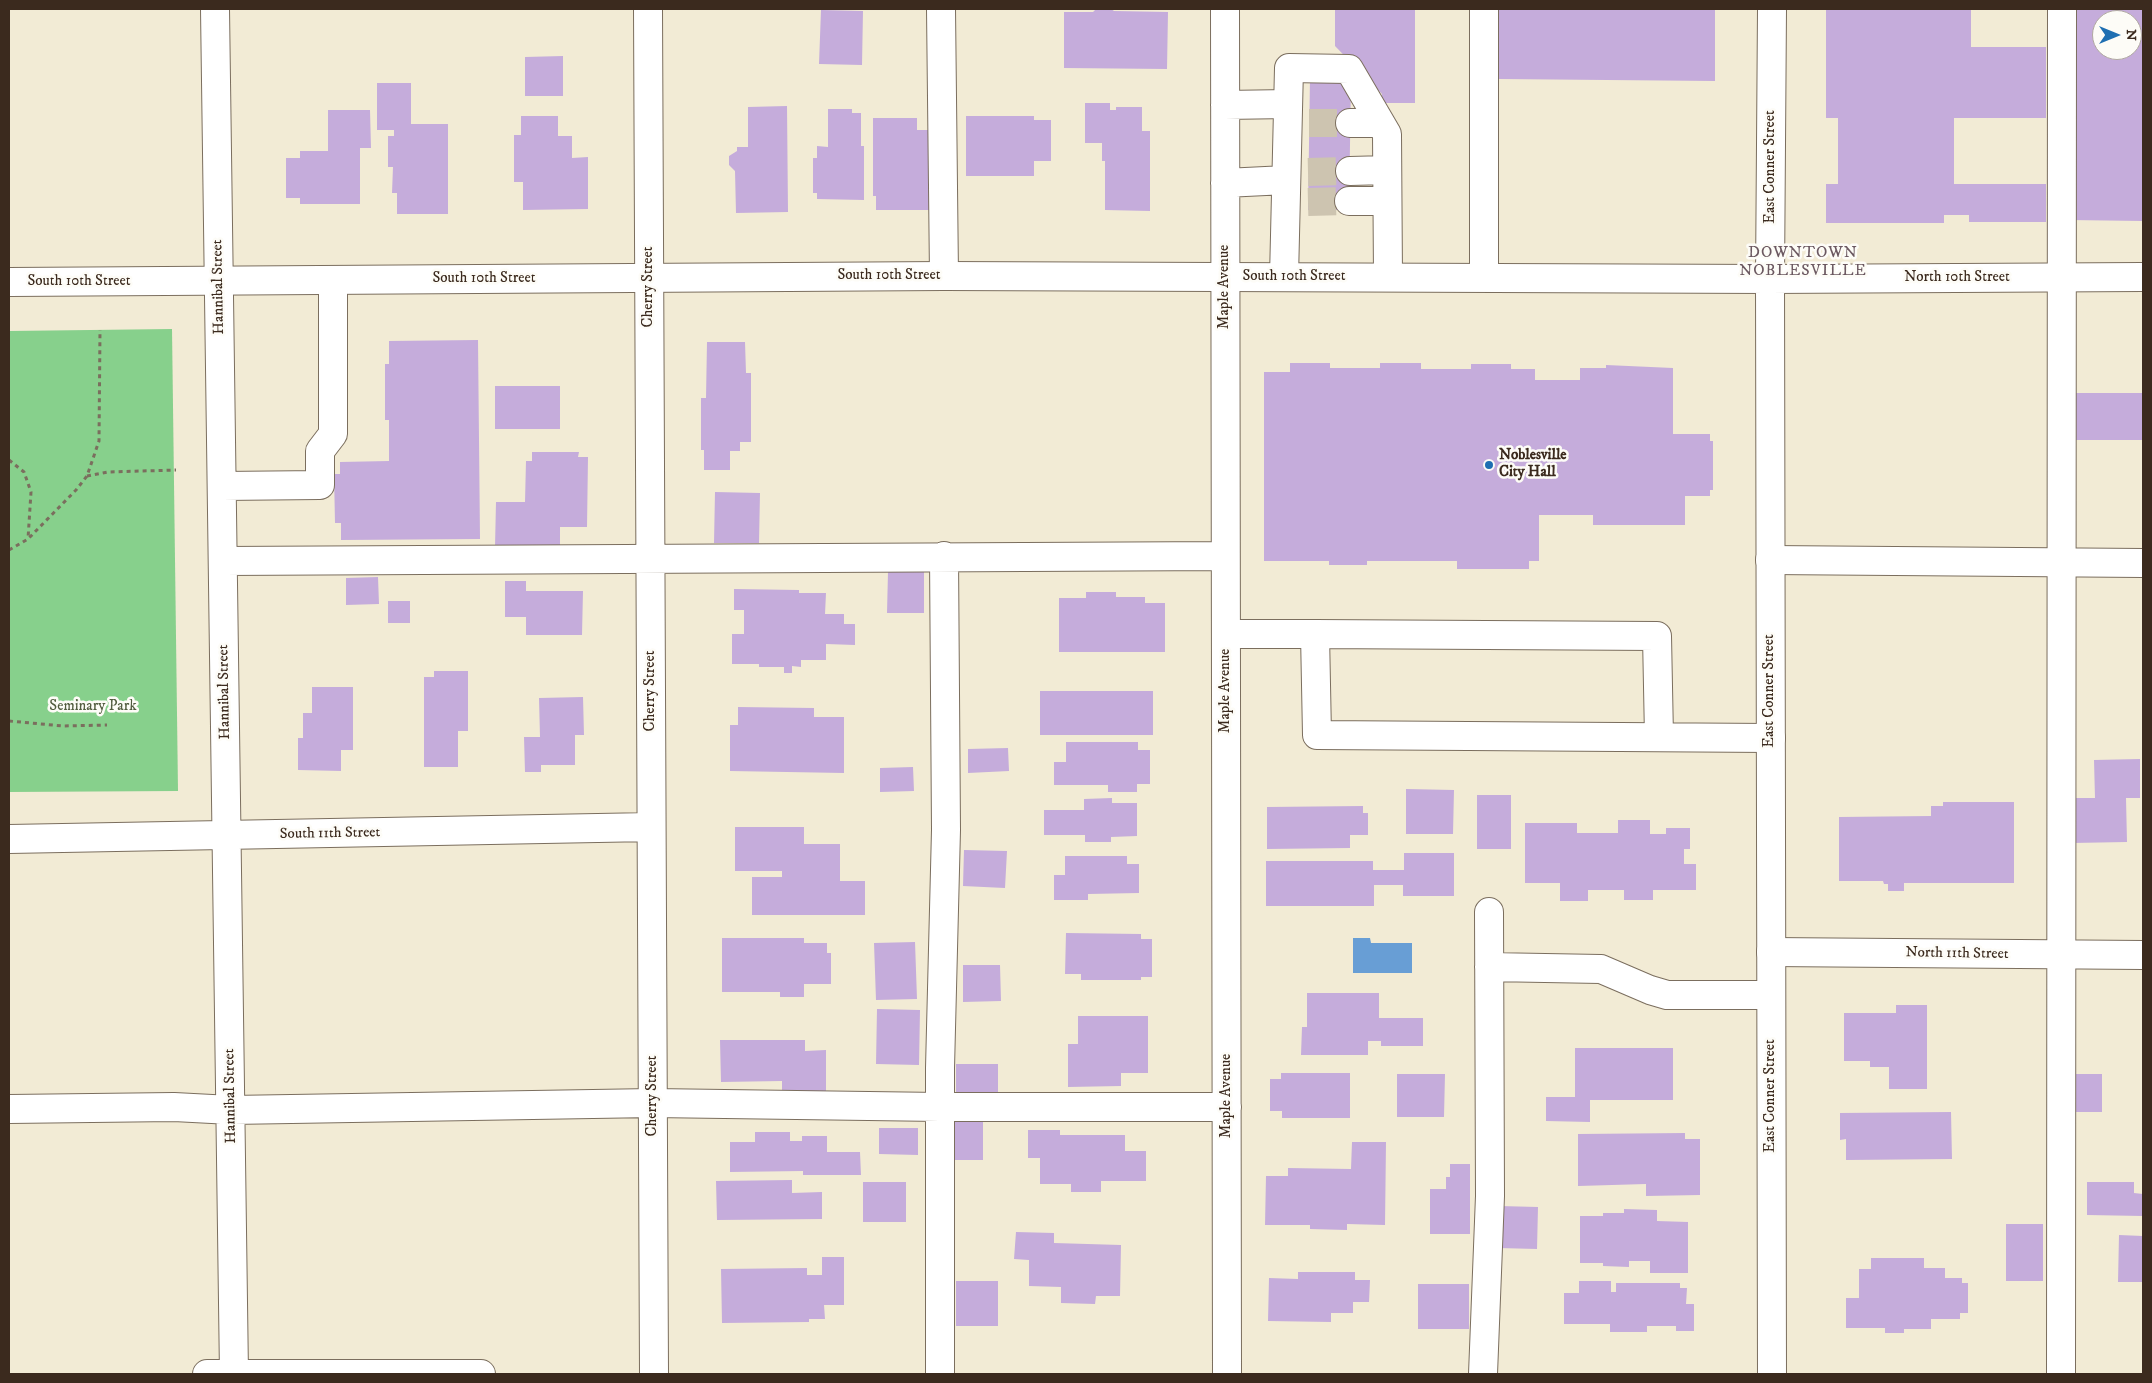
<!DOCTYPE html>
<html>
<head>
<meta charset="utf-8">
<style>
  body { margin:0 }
  #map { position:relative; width:2152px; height:1383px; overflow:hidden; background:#f2ebd5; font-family:"IM FELL DW Pica",serif }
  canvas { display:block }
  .frame { position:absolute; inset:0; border:10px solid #3b2a1e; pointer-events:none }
  .north { position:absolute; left:2092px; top:10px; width:50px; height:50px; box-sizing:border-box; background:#fdfcf7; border:1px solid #afa8a0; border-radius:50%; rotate:90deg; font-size:14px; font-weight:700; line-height:20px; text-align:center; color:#3b2a1e }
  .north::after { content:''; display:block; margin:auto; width:18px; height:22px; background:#1f6fb2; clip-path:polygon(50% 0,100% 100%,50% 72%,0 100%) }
</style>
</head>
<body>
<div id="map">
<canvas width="2152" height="1383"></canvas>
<div class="frame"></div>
<div class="north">N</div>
</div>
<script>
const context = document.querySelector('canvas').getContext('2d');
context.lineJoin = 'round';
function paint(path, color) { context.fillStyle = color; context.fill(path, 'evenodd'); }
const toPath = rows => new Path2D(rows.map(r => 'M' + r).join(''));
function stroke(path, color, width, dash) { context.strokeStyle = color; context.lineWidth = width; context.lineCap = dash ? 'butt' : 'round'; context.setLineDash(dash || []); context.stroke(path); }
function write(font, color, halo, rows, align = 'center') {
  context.font = font + ' "IM FELL DW Pica",serif'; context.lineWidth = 5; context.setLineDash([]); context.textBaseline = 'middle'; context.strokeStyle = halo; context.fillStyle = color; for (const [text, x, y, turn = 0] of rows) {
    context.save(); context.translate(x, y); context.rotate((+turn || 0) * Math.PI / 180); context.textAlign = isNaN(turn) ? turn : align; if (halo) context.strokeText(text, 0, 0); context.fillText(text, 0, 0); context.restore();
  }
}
paint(toPath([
  [172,329,178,791,9,792,9,331]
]), '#87d08c');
paint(toPath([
  [1353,938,1370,938,1371,943,1412,943,1412,973,1353,973]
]), '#689ed5');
paint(toPath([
  [1096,9,1111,9,1114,11,1168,12,1167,69,1064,68,1064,12,1093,12],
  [1335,9,1415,9,1415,103,1382,103,1382,94,1335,46],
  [1499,9,1715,9,1715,81,1499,79],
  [1826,9,1971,9,1971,47,2046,47,2046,118,1954,118,1954,184,2046,184,2046,222,1969,222,1969,215,1944,215,1944,223,1826,223,1826,184,1838,184,1838,118,1826,118],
  [2070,9,2143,9,2143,221,2069,220],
  [2102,20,2132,20,2132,50,2102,50],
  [821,10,863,11,862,65,819,64],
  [563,56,563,96,525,96,525,57],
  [1310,78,1351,79,1349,210,1308,210],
  [377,83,411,83,411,124,448,124,448,214,397,214,397,193,392,193,393,167,388,167,388,136,394,136,394,130,377,130],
  [1085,103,1110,103,1110,110,1116,110,1116,107,1142,107,1142,131,1150,131,1150,211,1105,210,1105,161,1102,161,1102,143,1085,143],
  [787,106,788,212,736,213,735,171,729,165,729,156,737,151,737,147,748,147,748,107],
  [828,109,852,109,852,113,861,113,861,146,864,146,864,200,817,199,817,193,813,193,813,158,817,158,817,146,828,147],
  [328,110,370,110,371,148,360,148,360,204,300,204,300,198,286,198,286,158,300,158,300,151,328,151],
  [521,116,558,116,558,136,572,136,572,158,588,157,588,209,523,210,523,182,514,182,514,135,521,135],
  [966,116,1034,116,1034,120,1051,120,1051,161,1034,161,1034,176,966,176],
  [873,118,917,118,917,130,929,130,929,210,876,210,876,196,873,196],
  [478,340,480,539,341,540,341,523,335,523,334,474,340,474,340,462,389,461,389,420,385,420,385,364,389,364,389,341],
  [707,342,745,342,746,373,751,373,751,442,740,442,740,451,730,451,730,470,704,470,704,450,701,450,701,398,706,398],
  [1290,363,1330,363,1330,368,1380,368,1380,363,1421,363,1421,369,1471,369,1471,364,1511,364,1511,369,1535,369,1535,380,1580,380,1580,368,1606,368,1606,365,1673,368,1673,434,1710,434,1710,441,1713,441,1713,490,1710,490,1710,496,1685,496,1685,525,1593,525,1593,515,1539,515,1539,561,1529,561,1529,569,1457,569,1457,561,1367,561,1367,565,1329,565,1329,561,1264,561,1264,372,1290,372],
  [495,386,560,386,560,429,495,429],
  [2074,393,2143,393,2143,440,2074,440],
  [532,452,579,452,578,457,588,457,587,527,560,527,560,548,495,547,496,502,525,502,526,461,532,461],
  [715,492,760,493,759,543,714,543],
  [888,572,924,572,924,613,887,613],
  [378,577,379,604,346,605,346,578],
  [505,581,526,581,526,591,583,591,582,635,526,635,526,617,505,617],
  [734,589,799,590,799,593,826,593,825,614,844,614,844,624,855,624,855,645,826,644,826,660,801,660,801,667,792,666,792,673,784,673,784,667,759,667,759,664,732,664,732,634,744,634,744,610,734,610],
  [1086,592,1116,592,1116,597,1145,597,1145,603,1165,603,1165,652,1059,652,1059,598,1086,598],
  [388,601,410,601,410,623,388,623],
  [434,671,468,671,468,731,458,731,458,767,424,767,424,677,434,677],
  [312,687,353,687,353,750,341,750,341,771,298,770,298,738,303,738,303,713,312,713],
  [1040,691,1153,691,1153,735,1040,735],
  [583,697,584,735,575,735,575,765,541,765,541,772,525,772,524,737,540,737,539,698],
  [738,707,814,708,814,717,844,717,844,773,730,771,730,725,738,725],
  [1066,742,1138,742,1138,750,1150,750,1150,784,1137,784,1137,792,1108,792,1108,785,1054,785,1054,762,1066,762],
  [1008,748,1009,771,968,773,968,749],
  [2140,759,2140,798,2126,798,2127,842,2072,843,2071,798,2095,798,2094,760],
  [913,767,914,791,880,792,880,768],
  [1406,789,1454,790,1453,834,1406,834],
  [1477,795,1511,795,1511,849,1477,849],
  [1112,798,1112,803,1137,803,1137,836,1111,837,1111,842,1085,842,1085,835,1044,835,1044,810,1084,810,1084,799],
  [1943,802,2014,802,2014,883,1904,883,1904,891,1888,891,1888,884,1884,884,1883,881,1839,881,1839,817,1931,816,1931,806,1943,806],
  [1363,806,1363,813,1368,813,1368,835,1350,835,1350,848,1267,849,1267,807],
  [1618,820,1650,820,1650,834,1666,834,1666,828,1690,828,1690,849,1684,849,1684,864,1696,864,1696,890,1653,890,1653,900,1624,900,1624,890,1588,890,1588,901,1560,901,1560,883,1525,883,1525,823,1577,823,1577,833,1618,833],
  [735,827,804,827,804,844,840,844,840,881,865,881,865,915,752,915,752,877,782,877,782,871,735,871],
  [964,850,1007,851,1005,888,963,886],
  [1404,853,1454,853,1454,896,1403,896,1403,885,1374,885,1374,906,1266,906,1266,861,1373,861,1373,870,1404,870],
  [1065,856,1127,856,1127,864,1139,864,1139,893,1088,894,1088,900,1054,900,1054,875,1065,875],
  [1066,933,1141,934,1141,939,1152,939,1152,977,1141,977,1141,980,1081,980,1081,974,1065,974],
  [722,938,804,938,804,943,827,943,827,953,831,953,831,984,804,984,804,997,780,997,780,992,722,992],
  [915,942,917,999,876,1000,874,943],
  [963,965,1000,965,1001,1001,963,1002],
  [1307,993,1379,993,1379,1018,1423,1018,1423,1046,1381,1046,1381,1041,1368,1041,1368,1055,1301,1055,1302,1027,1307,1027],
  [1896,1005,1927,1005,1927,1089,1889,1089,1889,1067,1870,1067,1870,1061,1844,1061,1844,1013,1896,1013],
  [877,1009,920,1010,919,1065,876,1064],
  [1078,1016,1148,1016,1148,1073,1121,1073,1121,1086,1068,1087,1068,1044,1078,1044],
  [720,1040,805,1040,805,1051,826,1050,826,1094,782,1094,782,1081,721,1082],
  [1575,1048,1673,1048,1673,1100,1590,1100,1590,1122,1546,1121,1546,1097,1575,1097],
  [956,1064,998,1064,998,1095,956,1095],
  [1281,1073,1350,1073,1350,1118,1282,1118,1282,1111,1270,1111,1270,1079,1281,1079],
  [1397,1074,1445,1074,1444,1117,1397,1117],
  [2070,1074,2102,1074,2102,1112,2070,1112],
  [1951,1112,1952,1159,1846,1160,1846,1139,1840,1140,1840,1113],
  [948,1122,983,1122,983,1160,949,1160],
  [879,1128,918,1128,918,1155,879,1154],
  [1028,1130,1060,1130,1060,1135,1125,1135,1125,1151,1146,1151,1146,1181,1101,1181,1101,1192,1071,1192,1071,1184,1040,1184,1040,1158,1028,1158],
  [755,1132,790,1132,790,1141,802,1141,802,1136,827,1136,827,1152,860,1152,861,1175,803,1175,803,1171,730,1172,730,1142,755,1142],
  [1685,1133,1685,1139,1700,1139,1700,1195,1646,1196,1646,1184,1578,1186,1578,1134],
  [1352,1142,1386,1142,1385,1225,1347,1224,1347,1230,1310,1229,1310,1225,1265,1225,1266,1176,1288,1176,1288,1168,1351,1169],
  [1450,1164,1470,1164,1470,1234,1430,1234,1430,1189,1446,1189,1446,1177,1450,1177],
  [792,1180,792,1193,822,1192,822,1219,717,1220,716,1181],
  [863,1182,906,1182,906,1222,863,1222],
  [2087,1182,2134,1182,2134,1193,2143,1194,2143,1216,2087,1215],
  [1499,1206,1538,1207,1537,1249,1498,1248],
  [1624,1209,1657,1210,1657,1221,1688,1222,1688,1273,1650,1273,1650,1261,1629,1261,1629,1267,1603,1266,1603,1263,1580,1263,1580,1216,1603,1216,1603,1213,1624,1213],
  [2006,1224,2043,1224,2043,1281,2006,1281],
  [1016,1232,1054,1233,1054,1243,1121,1245,1120,1296,1096,1296,1095,1304,1061,1303,1061,1287,1029,1286,1029,1260,1014,1259],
  [2119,1235,2143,1236,2143,1282,2118,1282],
  [822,1257,844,1257,844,1305,824,1305,825,1319,809,1319,809,1322,722,1323,721,1269,807,1268,807,1275,822,1275],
  [1871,1258,1924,1258,1924,1268,1945,1268,1945,1278,1962,1278,1962,1283,1968,1283,1968,1313,1960,1313,1960,1319,1931,1319,1931,1329,1904,1329,1904,1333,1885,1333,1885,1328,1846,1328,1846,1298,1859,1298,1859,1269,1871,1269],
  [1298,1272,1355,1272,1355,1280,1370,1280,1369,1302,1353,1302,1353,1313,1331,1313,1331,1322,1268,1321,1269,1278,1298,1279],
  [956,1281,998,1281,998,1326,956,1326],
  [1579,1281,1611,1281,1611,1292,1616,1292,1616,1283,1680,1283,1680,1288,1687,1288,1686,1304,1694,1304,1694,1331,1676,1331,1676,1326,1647,1326,1647,1332,1610,1332,1610,1324,1564,1324,1564,1293,1579,1293],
  [1418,1284,1469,1284,1469,1329,1418,1329]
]), '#c5acdb');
stroke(toPath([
  [1309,123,1350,123],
  [1308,172,1350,171],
  [1308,202,1349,201]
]), '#cdc4b0', 28, [28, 14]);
const minor = toPath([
  [215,9,234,1374],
  [648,9,654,1374],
  [941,9,944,276],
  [1225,9,1227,1374],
  [1484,9,1484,277],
  [1225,105,1288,104],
  [1350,123,1380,123],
  [1350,171,1387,170],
  [1225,183,1286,180],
  [1349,201,1387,201],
  [1284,277,1289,68,1349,69,1387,134,1388,277],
  [222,486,320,485,320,451,333,434,333,280],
  [1770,560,2143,563],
  [223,561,1225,556],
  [1226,634,1315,634,1317,735,1771,738],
  [1315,634,1657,636,1659,737],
  [9,839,651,827],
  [1771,952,2143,955],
  [1489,967,1601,969,1650,990,1667,995,1771,995],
  [9,1109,174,1107,231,1110,653,1103,940,1107,1227,1107],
  [207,1374,481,1374],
  [940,1374,940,1068,946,830,944,556],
  [1483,1374,1490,1196,1489,912],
  [2061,1374,2062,9]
]);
const major = toPath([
  [9,282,944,276,1770,279,2143,277],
  [1772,1374,1770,279,1772,9]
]);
stroke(minor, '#7b6e5e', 30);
stroke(major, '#7b6e5e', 30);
stroke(toPath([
  [9,460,24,472,31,492,28,539],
  [87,476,108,472,176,470],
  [9,550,28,539,76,490,87,476,99,441,100,330],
  [9,721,63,726,107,725]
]), '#7b6e5e', 3, [4, 4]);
stroke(minor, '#fff', 28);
stroke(major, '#fff', 28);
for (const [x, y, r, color] of [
  [1489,465,5,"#1f6fb2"]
]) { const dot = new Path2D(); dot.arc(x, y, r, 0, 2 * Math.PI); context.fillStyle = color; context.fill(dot); stroke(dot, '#fdfcf7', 2); }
write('15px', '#3b2a1e', '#fdfcf7', [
  ["East Conner Street",1771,167,-90],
  ["South 10th Street",889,276],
  ["South 10th Street",1294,277],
  ["North 10th Street",1957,278],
  ["South 10th Street",484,279],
  ["South 10th Street",79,282],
  ["Hannibal Street",219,287,-91],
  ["Cherry Street",649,287,-90],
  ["Maple Avenue",1225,287,-90],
  ["Cherry Street",651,691,-90],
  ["Maple Avenue",1226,691,-90],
  ["East Conner Street",1770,691,-90],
  ["Hannibal Street",225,692,-91],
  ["South 11th Street",330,834,-1],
  ["North 11th Street",1957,954,1],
  ["Hannibal Street",231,1096,-91],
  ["Cherry Street",653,1096,-90],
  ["Maple Avenue",1227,1096,-90],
  ["East Conner Street",1771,1096,-90]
]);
write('bold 15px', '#3b2a1e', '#fdfcf7', [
  ["Noblesville",1499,456],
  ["City Hall",1499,473]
], 'left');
write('15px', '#525c3f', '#fdfcf7', [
  ["Seminary Park",93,707]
]);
context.letterSpacing = '1px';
write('16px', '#6b5860', '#fdfcf7', [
  ["DOWNTOWN",1803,254],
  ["NOBLESVILLE",1803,272]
]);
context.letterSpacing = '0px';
</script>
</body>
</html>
